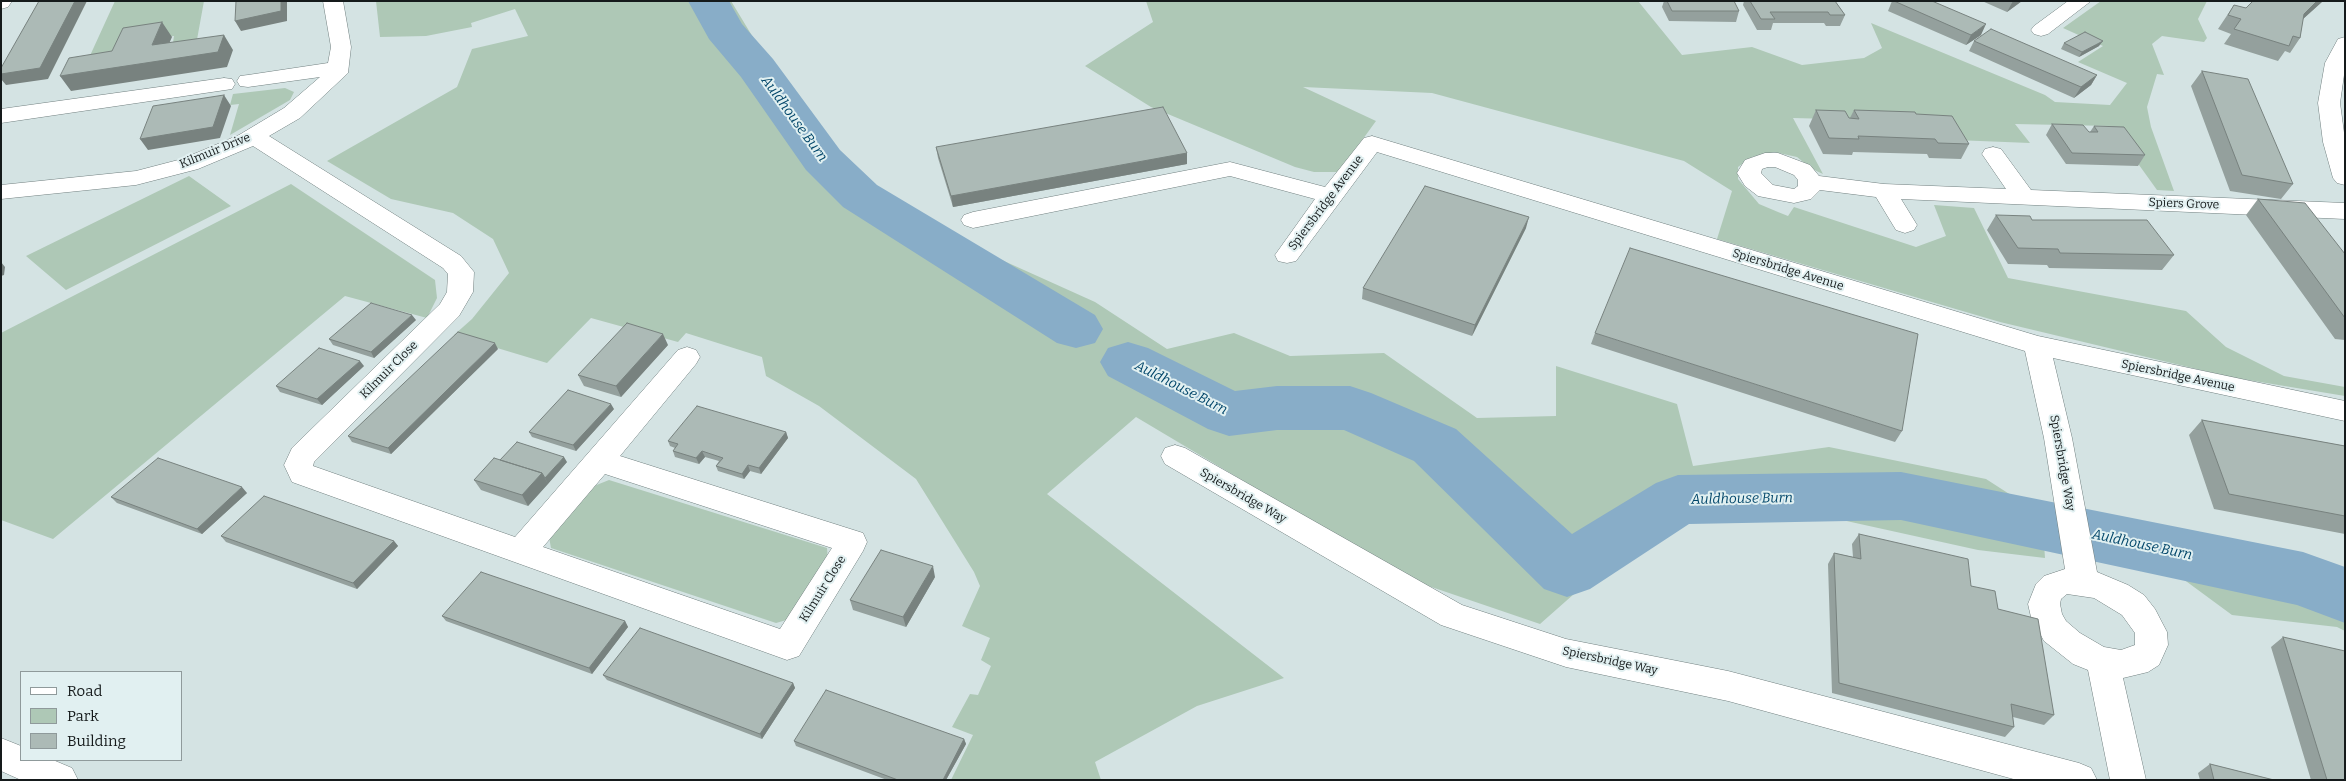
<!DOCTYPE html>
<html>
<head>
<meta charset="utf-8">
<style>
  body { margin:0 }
  #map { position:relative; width:2346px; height:781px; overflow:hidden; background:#d4e3e3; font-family:Bitter,serif }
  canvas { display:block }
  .frame { position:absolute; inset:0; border:2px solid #151a1b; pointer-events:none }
  .legend { position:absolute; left:20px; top:671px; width:162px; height:90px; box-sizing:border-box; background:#e1f0f1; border:1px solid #8f9a9b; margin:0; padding:6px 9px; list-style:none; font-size:15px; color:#151a1b }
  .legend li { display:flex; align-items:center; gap:10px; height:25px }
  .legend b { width:25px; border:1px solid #8f9a9b }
</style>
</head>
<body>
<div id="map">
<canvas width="2346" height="781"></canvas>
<div class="frame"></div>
<ul class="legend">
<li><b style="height:6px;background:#fff"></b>Road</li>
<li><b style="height:14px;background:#aec8b6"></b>Park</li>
<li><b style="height:14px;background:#acbab6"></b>Building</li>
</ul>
</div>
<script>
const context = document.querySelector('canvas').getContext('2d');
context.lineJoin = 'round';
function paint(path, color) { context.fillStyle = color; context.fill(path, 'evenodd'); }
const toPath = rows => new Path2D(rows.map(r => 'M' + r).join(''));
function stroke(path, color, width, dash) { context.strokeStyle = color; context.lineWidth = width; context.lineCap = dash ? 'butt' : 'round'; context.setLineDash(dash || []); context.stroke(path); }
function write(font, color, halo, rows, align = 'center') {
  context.font = font + ' Bitter,serif'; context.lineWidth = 4; context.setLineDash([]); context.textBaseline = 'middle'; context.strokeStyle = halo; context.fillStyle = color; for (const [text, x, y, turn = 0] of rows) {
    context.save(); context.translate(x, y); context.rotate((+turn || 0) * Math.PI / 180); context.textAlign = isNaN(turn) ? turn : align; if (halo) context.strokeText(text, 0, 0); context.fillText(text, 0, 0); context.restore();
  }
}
paint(toPath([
  [115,1,204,1,196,45,172,49,174,36,132,42,125,55,88,60],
  [376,1,731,1,825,156,984,252,1095,302,1167,349,1234,333,1290,356,1384,353,1477,418,1556,416,1556,366,1677,404,1693,466,1829,447,1986,479,2042,515,2045,558,1978,550,1783,507,1651,526,1540,624,1408,579,1136,417,1047,494,1284,678,1197,706,1095,762,1101,780,951,780,973,735,952,727,970,694,978,695,991,666,981,660,990,638,962,626,980,586,974,572,916,479,819,406,766,376,762,357,686,333,678,342,591,318,547,363,454,335,472,319,509,273,493,239,453,213,391,199,327,161,457,87,472,49,528,36,515,9,471,23,472,27,426,36,380,37],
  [1146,1,1638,1,1682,55,1752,47,1802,65,1864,58,1882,48,1871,23,2045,95,2055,102,2110,105,2127,83,2078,62,2103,46,2063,28,2101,1,2207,1,2198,19,2207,38,2204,42,2162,36,2152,44,2164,75,2157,74,2147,107,2151,127,2174,191,2157,190,2111,126,2015,124,2030,143,1955,140,1943,122,1793,118,1823,174,1812,169,1797,157,1774,152,1752,157,1738,167,1738,179,1759,204,1778,212,1788,216,1794,207,1916,247,1946,236,1934,205,1974,208,2008,278,2186,311,2226,347,2284,376,2345,387,2345,396,2230,377,2000,322,1717,239,1732,191,1684,161,1432,93,1303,87,1376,121,1339,172,1314,172,1295,167,1151,107,1085,66,1153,22],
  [285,88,294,92,290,100,230,135,239,104,230,105,233,94],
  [189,176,231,206,66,290,26,256],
  [291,184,435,280,437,298,427,318,345,296,53,539,1,520,1,333],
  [609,480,827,548,828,561,790,619,776,623,551,548,549,537,594,486],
  [2242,543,2345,578,2345,631,2337,627,2232,615,2160,562]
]), '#aec8b6');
paint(toPath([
  [688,1,729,1,742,24,773,59,840,150,877,185,1095,315,1103,329,1095,343,1076,348,1057,343,843,207,806,170,741,77,709,39,688,1],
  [1128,342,1148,348,1235,391,1277,386,1350,386,1371,393,1456,429,1572,534,1656,483,1678,475,1901,472,2303,552,2345,567,2345,623,2297,605,1901,520,1689,524,1590,589,1567,597,1544,589,1414,461,1344,430,1277,430,1229,436,1208,429,1108,376,1100,362,1108,348,1128,342]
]), '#88adc8');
const street = toPath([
  [1,1,12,1,8,7,1,9,1,1],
  [323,1,343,1,351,47,348,73,300,118,269,136,461,256,474,272,473,292,459,316,314,462,313,466,515,537,678,350,687,347,696,350,700,357,696,364,620,456,863,533,867,542,863,551,799,656,787,660,292,482,284,465,292,448,440,304,447,292,448,274,443,268,253,146,198,169,136,185,1,199,1,185,136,171,182,159,239,135,284,108,320,77,248,87,240,86,237,81,240,76,248,75,328,63,331,47,323,1],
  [605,474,832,548,780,629,543,547,605,474],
  [2068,1,2091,1,2048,34,2041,36,2034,34,2031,30,2034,26,2068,1],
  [224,78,232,79,235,84,232,89,1,123,1,109,224,78],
  [1372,136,2038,336,2345,401,2345,421,2053,358,2072,438,2097,572,2128,585,2144,595,2155,609,2167,632,2168,645,2159,665,2148,672,2123,678,2146,780,2110,780,2088,670,2073,664,2044,641,2031,617,2028,604,2036,584,2044,576,2065,569,2044,438,2025,351,1377,152,1296,261,1287,263,1278,261,1275,255,1315,199,1230,176,973,228,964,225,961,220,964,215,973,212,1230,162,1325,187,1364,138,1372,136],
  [2067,594,2094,598,2122,615,2135,633,2135,645,2121,650,2104,647,2080,633,2066,621,2062,614,2060,604,2061,599,2067,594],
  [1993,147,2001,149,2031,190,2345,203,2345,219,1901,199,1917,225,1914,230,1905,233,1896,230,1876,197,1820,190,1811,199,1794,203,1758,196,1745,186,1737,173,1745,160,1765,153,1778,153,1810,165,1819,176,1884,184,2006,189,1982,154,1985,149,1993,147],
  [1768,167,1775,167,1794,175,1798,180,1798,186,1794,189,1773,185,1761,173,1762,169,1768,167],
  [1175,445,1185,448,1462,605,1566,639,1728,671,2079,763,2091,768,2097,780,2017,780,1728,701,1566,667,1441,625,1165,464,1161,456,1165,448,1175,445],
  [1,738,21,746,21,760,53,760,72,768,78,780,21,780,1,771,1,738]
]);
const secondary = toPath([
  [2345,37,2345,68,2340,103,2345,140,2345,185,2337,183,2333,178,2323,142,2318,103,2325,63,2338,39,2345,37]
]);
stroke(street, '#728080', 1);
stroke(secondary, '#728080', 1);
paint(street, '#fff');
paint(secondary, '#fff');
paint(toPath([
  [1664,1,1734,1,1739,11,1736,22,1669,21,1662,7],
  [1744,1,1835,1,1845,15,1840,26,1826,26,1824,23,1773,23,1771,30,1757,30,1743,5],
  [1892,1,1932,1,1981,35,1966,45,1888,11],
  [1982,1,2022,1,2007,12],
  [2253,1,2323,1,2303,19,2300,38,2290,53,2285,51,2278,61,2224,44,2231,34,2218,29,2234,5,2246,8],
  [1974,41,2097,75,2091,85,2074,98,1969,51],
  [2064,43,2099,46,2079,57,2061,49],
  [2202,71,2293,184,2281,199,2230,191,2191,86],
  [1816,110,1849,118,1850,118,1854,110,1916,114,1969,144,1961,159,1929,158,1927,154,1853,152,1852,155,1823,154,1809,126],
  [2052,124,2089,132,2090,132,2094,126,2145,155,2138,166,2066,164,2046,135],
  [936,147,1187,153,1187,164,953,207,938,158],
  [2258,199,2345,254,2345,340,2335,339,2246,215],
  [1996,215,2032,220,2174,255,2162,270,2049,268,2047,265,2008,264,1987,230],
  [1526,228,1472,336,1362,299,1363,288],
  [416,320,374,358,333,345,329,339],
  [1595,333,1902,431,1895,442,1591,344],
  [668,345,621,397,584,386,578,375],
  [498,349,391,454,352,442,348,436],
  [364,366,322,405,280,392,276,386],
  [614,409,576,451,532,437,529,432],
  [2202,420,2345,446,2345,534,2214,509,2189,435],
  [786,432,788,438,761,474,750,471,744,479,718,471,716,466,719,461,705,457,699,464,675,457,673,451,675,448,670,446,668,441],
  [567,462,528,506,481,490,474,480],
  [247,493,202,534,117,503,111,497],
  [1859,534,1971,586,1998,609,2054,715,2044,725,2013,717,2014,727,2005,737,1832,693,1828,564,1834,553,1853,557,1852,544],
  [221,536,394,541,398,546,357,589,226,542],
  [935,577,906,627,853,610,850,600],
  [442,616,625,621,628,627,592,674,446,621],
  [2283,637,2345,780,2311,780,2271,647],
  [603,675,793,683,795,688,762,739,607,680],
  [964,739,966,744,946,780,887,780,796,746,794,741],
  [2210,764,2274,780,2200,780,2198,773]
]), '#94a09d');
paint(toPath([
  [75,1,87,1,48,79,6,85,1,79,1,74],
  [281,1,287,1,287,21,241,31,235,21],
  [2013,1,2022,1,2007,12],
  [2317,1,2323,1,2293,28,2304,14],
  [162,22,172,37,162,60,152,45],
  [1986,24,1981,35,1966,45,1971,35],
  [224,35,233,50,227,67,71,91,60,76],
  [2103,41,2099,46,2079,57,2082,52],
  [2097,75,2091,85,2074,98,2081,87],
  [224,95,231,106,220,138,148,150,140,139],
  [1187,153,1187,164,953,207,951,196],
  [1529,217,1526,228,1472,336,1475,325],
  [1,262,5,267,4,275,1,276],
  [412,315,416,320,374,358,371,352],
  [663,334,668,345,621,397,616,386],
  [495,343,498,349,391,454,388,448],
  [360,361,364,366,322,405,317,399],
  [611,404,614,409,576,451,573,445],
  [786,432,788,438,761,474,759,468],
  [702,451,705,457,699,464,696,458],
  [564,457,567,462,548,484,545,478],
  [748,465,750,471,744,479,742,474],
  [542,473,548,484,528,506,522,495],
  [242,487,247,493,202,534,197,529],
  [394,541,398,546,357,589,353,583],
  [933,566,935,577,906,627,903,617],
  [625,621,628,627,592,674,589,668],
  [793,683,795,688,762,739,760,734],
  [964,739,966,744,946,780,943,780]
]), '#78827f');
const building = toPath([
  [39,1,75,1,40,68,1,74,1,68,39,1],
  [236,1,281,1,281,11,235,21,236,1],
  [1667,1,1734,1,1739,11,1672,11,1667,1],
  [1750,1,1835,1,1845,15,1830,15,1828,12,1770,12,1775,19,1761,19,1750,1],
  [1894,1,1932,1,1986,24,1971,35,1894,1],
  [2253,1,2317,1,2304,14,2300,38,2293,36,2289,46,2234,29,2241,19,2228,15,2234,5,2246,8,2253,1],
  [162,22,152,45,224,35,218,52,60,76,69,58,112,51,123,28,162,22],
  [1991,29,2097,75,2081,87,1974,41,1991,29],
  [2085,32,2103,41,2082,52,2064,43,2085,32],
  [2202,71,2248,79,2293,184,2242,175,2202,71],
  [224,95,213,127,140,139,153,106,224,95],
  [1163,107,1187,153,951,196,936,147,1163,107],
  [1816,110,1845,111,1849,118,1859,119,1854,110,1915,112,1916,114,1952,116,1969,144,1938,143,1935,139,1858,136,1859,139,1829,138,1816,110],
  [2052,124,2083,125,2089,132,2098,132,2094,126,2124,127,2145,155,2072,153,2052,124],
  [1425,186,1529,217,1475,325,1363,288,1425,186],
  [2258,199,2305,203,2345,254,2345,318,2258,199],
  [1996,215,2030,216,2032,220,2147,220,2174,255,2060,253,2058,249,2018,248,1996,215],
  [1630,248,1918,334,1902,431,1595,333,1630,248],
  [371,303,412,315,371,352,329,339,371,303],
  [627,323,663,334,616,386,578,375,627,323],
  [458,332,495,343,388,448,348,436,458,332],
  [319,348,360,361,317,399,276,386,319,348],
  [568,390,611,404,573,445,529,432,568,390],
  [697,406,786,432,759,468,748,465,742,474,716,466,723,458,702,451,696,458,673,451,678,444,668,441,697,406],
  [2202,420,2345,446,2345,516,2229,494,2202,420],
  [517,442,564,457,545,478,542,473,500,460,517,442],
  [158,458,242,487,197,529,111,497,158,458],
  [494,458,542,473,522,495,474,480,494,458],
  [264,496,394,541,353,583,221,536,264,496],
  [1859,534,1968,559,1971,586,1995,591,1998,609,2038,619,2054,715,2011,704,2014,727,1839,683,1834,553,1861,559,1859,534],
  [881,550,933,566,903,617,850,600,881,550],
  [481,572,625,621,589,668,442,616,481,572],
  [640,628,793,683,760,734,603,675,640,628],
  [2283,637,2345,651,2345,780,2327,780,2283,637],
  [826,690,964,739,943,780,898,780,794,741,826,690],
  [2210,764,2274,780,2214,780,2210,764]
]);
paint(building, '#acbab6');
stroke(building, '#78827f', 1);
write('12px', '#151a1b', '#e1f0f1', [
  ["Kilmuir Drive",215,151,-22],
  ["Spiersbridge Avenue",1326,203,-53],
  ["Spiers Grove",2184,204,2],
  ["Spiersbridge Avenue",1788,270,17],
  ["Kilmuir Close",389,370,-45],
  ["Spiersbridge Avenue",2178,376,12],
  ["Spiersbridge Way",2062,463,80],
  ["Spiersbridge Way",1243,496,30],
  ["Kilmuir Close",823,589,-58],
  ["Spiersbridge Way",1610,661,12]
]);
write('italic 14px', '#004569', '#e1f0f1', [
  ["Auldhouse Burn",794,119,54],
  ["Auldhouse Burn",1181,388,27],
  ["Auldhouse Burn",1742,499,-1],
  ["Auldhouse Burn",2142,545,12]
]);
</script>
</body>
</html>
